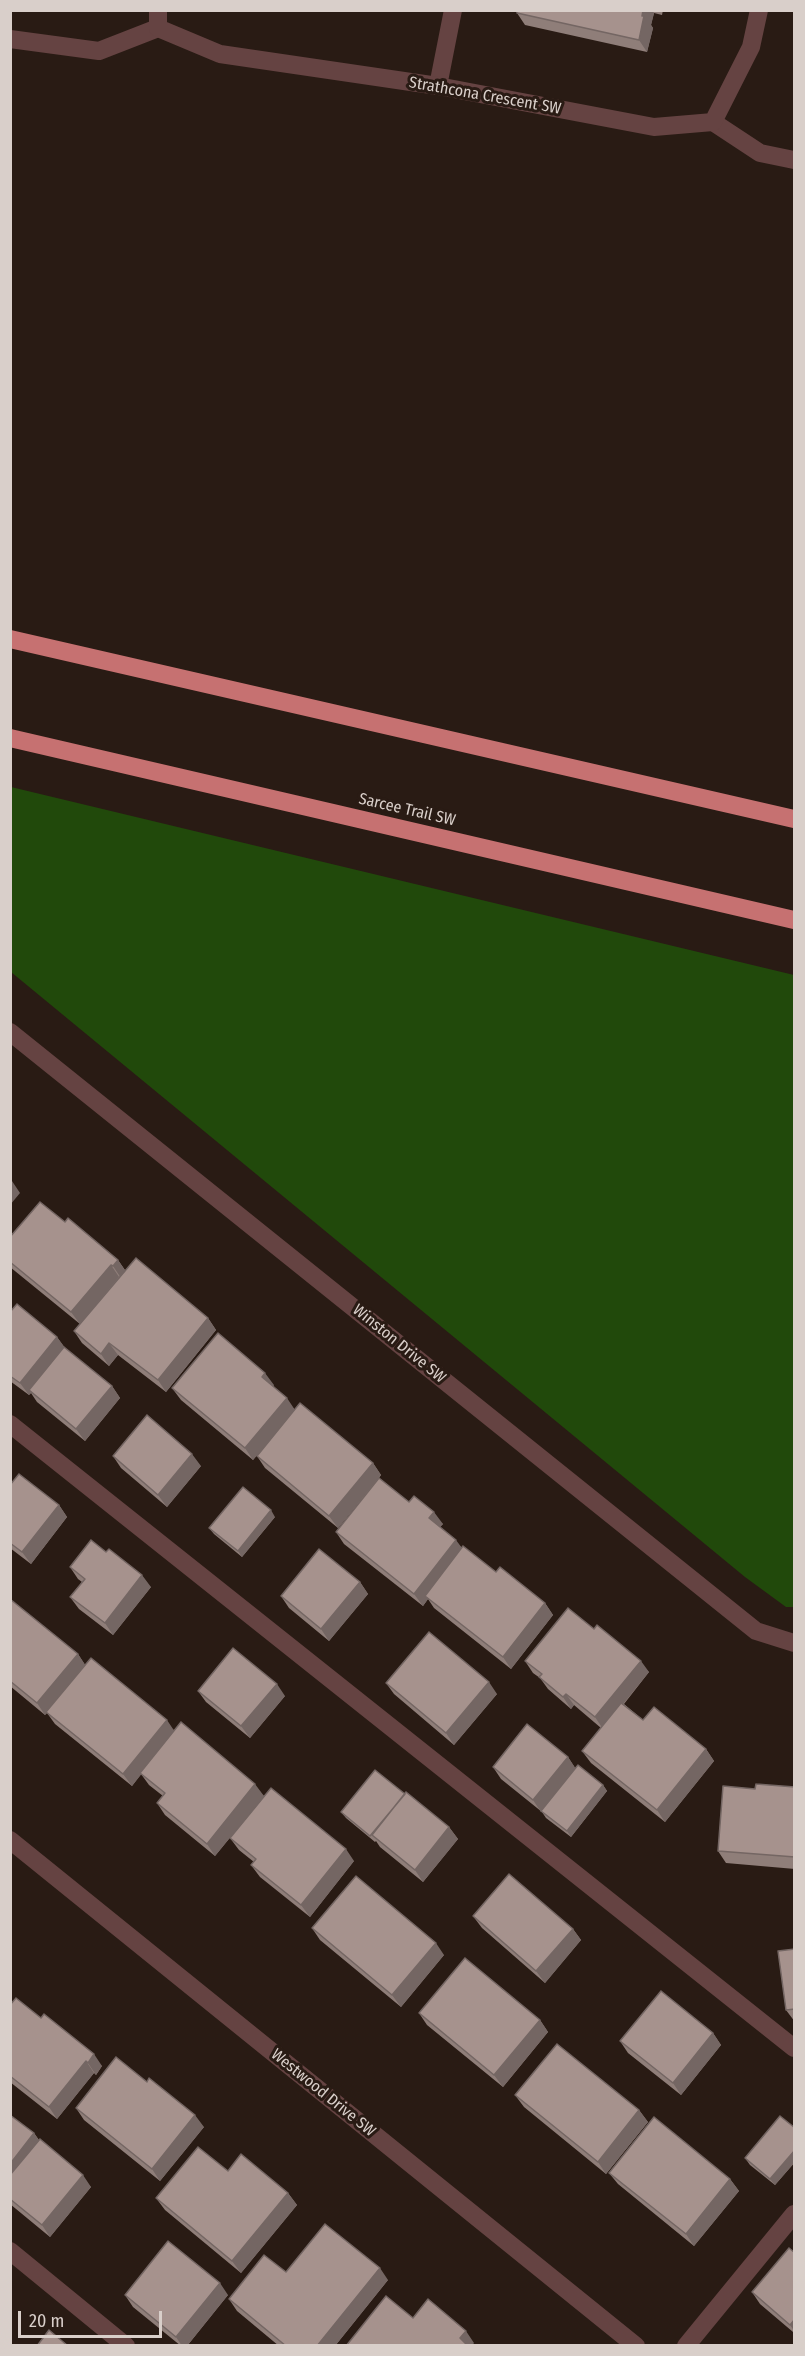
<!DOCTYPE html>
<html>
<head>
<meta charset="utf-8">
<style>
  body { margin:0 }
  #map { position:relative; width:805px; height:2356px; overflow:hidden; background:#291b14; font-family:"Fira Sans Condensed",sans-serif }
  canvas { display:block }
  .frame { position:absolute; inset:0; border:12px solid #d9cfca; pointer-events:none }
  .scale { position:absolute; left:18px; top:2311px; width:144px; height:27px; box-sizing:border-box; border:3px solid #d9cfca; border-top:0; padding-left:8px; font-size:18px; line-height:21px; white-space:nowrap; color:#d9cfca; -webkit-text-stroke:4px #291b14; paint-order:stroke }
</style>
</head>
<body>
<div id="map">
<canvas width="805" height="2356"></canvas>
<div class="frame"></div>
<div class="scale">20 m</div>
</div>
<script>
const context = document.querySelector('canvas').getContext('2d');
context.lineJoin = 'round';
function paint(path, color) { context.fillStyle = color; context.fill(path, 'evenodd'); }
const toPath = rows => new Path2D(rows.map(r => 'M' + r).join(''));
function stroke(path, color, width, dash) { context.strokeStyle = color; context.lineWidth = width; context.lineCap = dash ? 'butt' : 'round'; context.setLineDash(dash || []); context.stroke(path); }
function write(font, color, halo, rows, align = 'center') {
  context.font = font + ' "Fira Sans Condensed",sans-serif'; context.lineWidth = 6; context.setLineDash([]); context.textBaseline = 'middle'; context.strokeStyle = halo; context.fillStyle = color; for (const [text, x, y, turn = 0] of rows) {
    context.save(); context.translate(x, y); context.rotate((+turn || 0) * Math.PI / 180); context.textAlign = isNaN(turn) ? turn : align; if (halo) context.strokeText(text, 0, 0); context.fillText(text, 0, 0); context.restore();
  }
}
paint(toPath([
  [11,787,794,975,794,1607,786,1607,745,1577,11,972]
]), '#21490b');
stroke(toPath([
  [10,39,99,51,158,28],
  [438,86,453,10],
  [713,122,760,153,794,160],
  [10,1424,794,2048],
  [10,2251,126,2346],
  [686,2346,794,2214]
]), '#654342', 18);
stroke(toPath([
  [158,10,158,28,220,54,438,86,654,127,713,122,751,47,759,10],
  [10,1032,756,1631,794,1643],
  [10,1840,636,2346]
]), '#654342', 18);
stroke(toPath([
  [10,639,794,819],
  [10,738,794,920]
]), '#c67171', 18);
paint(toPath([
  [517,10,663,10,662,15,654,13,651,25,653,28,647,52,525,25,517,13],
  [65,1222,118,1260,125,1270,208,1318,216,1330,166,1392,118,1355,109,1366,82,1343,74,1331,120,1277,80,1324,10,1267,10,1237],
  [10,1312,57,1337,64,1347,112,1386,120,1398,85,1441,37,1402,31,1393,29,1395,10,1381],
  [274,1385,273,1386,295,1410,373,1463,381,1475,379,1478,409,1502,443,1524,440,1527,462,1548,496,1572,545,1603,553,1615,511,1669,434,1608,428,1599,423,1606,344,1544,336,1532,367,1493,338,1528,265,1468,257,1456,293,1413,253,1460,181,1400,172,1388],
  [113,1456,201,1466,167,1507,121,1468],
  [10,1485,59,1505,67,1517,31,1564,10,1548],
  [275,1517,242,1557,214,1534,209,1528],
  [70,1567,151,1587,113,1635,79,1609,70,1597,82,1582,78,1579],
  [360,1582,368,1594,329,1641,289,1608,281,1596],
  [10,1599,78,1654,85,1665,264,1796,215,1856,165,1815,157,1803,163,1796,149,1785,141,1774,132,1786,55,1724,47,1713,45,1715,10,1686],
  [594,1629,649,1672,624,1704,643,1720,706,1749,714,1761,665,1822,591,1763,582,1751,601,1728,574,1705,571,1709,548,1689,540,1678,533,1673,525,1661],
  [386,1683,497,1694,454,1745,394,1694],
  [198,1691,285,1696,250,1738,206,1702],
  [568,1757,575,1768,603,1785,607,1791,571,1837,546,1818,542,1812,501,1779,493,1767],
  [795,1787,795,1869,726,1863,718,1851,755,1789],
  [405,1794,449,1827,458,1839,423,1882,380,1847,376,1841,375,1842,346,1818,341,1812],
  [230,1838,354,1861,310,1917,260,1877,251,1865,254,1862,239,1850],
  [473,1916,573,1929,581,1940,545,1983,482,1928],
  [312,1928,444,1955,401,2007,320,1940],
  [795,1949,795,2022,786,2010],
  [10,2005,102,2066,96,2075,94,2073,57,2119,10,2082],
  [419,2013,540,2020,548,2032,503,2087,427,2025],
  [713,2033,721,2045,681,2095,628,2053,620,2041],
  [515,2095,639,2110,648,2122,606,2174,524,2107],
  [76,2108,204,2127,160,2181,84,2120],
  [10,2115,34,2133,39,2140,91,2187,50,2237,10,2204],
  [795,2128,795,2162,775,2185,750,2165,745,2158],
  [228,2171,288,2193,297,2205,241,2273,165,2210,156,2198],
  [609,2173,730,2179,739,2191,694,2246,618,2184],
  [795,2253,795,2335,793,2332,760,2304,752,2292],
  [286,2272,388,2280,335,2346,279,2346,237,2311,229,2299],
  [125,2295,228,2295,187,2346,181,2346,133,2307]
]), '#8f7e79');
paint(toPath([
  [643,10,652,10,654,13,651,25,653,28,647,52,639,40],
  [12,1181,20,1193,10,1205,10,1183],
  [118,1260,126,1272,121,1278,113,1266],
  [111,1265,119,1277,80,1324,71,1312],
  [208,1318,216,1330,166,1392,158,1380],
  [57,1337,66,1349,29,1390,31,1393,29,1395,20,1383],
  [109,1343,118,1355,109,1366,101,1354],
  [265,1373,274,1385,270,1389,262,1377],
  [112,1386,120,1398,85,1441,76,1429],
  [287,1398,295,1410,253,1460,245,1448],
  [192,1454,201,1466,167,1507,158,1495],
  [373,1463,381,1475,338,1528,329,1516],
  [59,1505,67,1517,31,1564,22,1552],
  [271,1510,275,1517,242,1557,238,1551],
  [434,1512,443,1524,437,1530,429,1518],
  [456,1540,465,1552,425,1596,428,1599,423,1606,414,1594],
  [142,1575,151,1587,113,1635,105,1623],
  [360,1582,368,1594,329,1641,321,1629],
  [545,1603,553,1615,511,1669,503,1657],
  [78,1654,86,1666,45,1715,37,1703],
  [641,1661,649,1672,603,1729,595,1717],
  [489,1682,497,1694,454,1745,446,1733],
  [277,1684,285,1696,250,1738,241,1726],
  [566,1694,574,1705,571,1709,563,1697],
  [167,1720,175,1732,132,1786,123,1774],
  [706,1749,714,1761,665,1822,657,1810],
  [568,1757,576,1769,541,1812,533,1800],
  [255,1784,264,1796,215,1856,207,1844],
  [603,1785,607,1791,571,1837,567,1831],
  [449,1827,458,1839,423,1882,415,1870],
  [346,1849,354,1861,310,1917,301,1905],
  [573,1929,581,1940,545,1983,536,1971],
  [436,1943,444,1955,401,2007,392,1995],
  [540,2020,548,2032,503,2087,494,2075],
  [713,2033,721,2045,681,2095,673,2083],
  [94,2054,102,2066,96,2075,88,2063],
  [86,2061,94,2073,57,2119,49,2107],
  [639,2110,648,2122,606,2174,598,2162],
  [195,2115,204,2127,160,2181,152,2169],
  [34,2133,42,2145,10,2186,10,2164],
  [795,2150,795,2162,775,2185,770,2179],
  [83,2175,91,2187,50,2237,42,2225],
  [730,2179,739,2191,694,2246,686,2234],
  [288,2193,297,2205,241,2273,232,2261],
  [380,2268,388,2280,335,2346,317,2346],
  [220,2283,228,2295,187,2346,182,2346,176,2337],
  [795,2319,795,2332,790,2325],
  [466,2331,474,2343,472,2346,465,2346,460,2338]
]), '#746663');
const building = toPath([
  [517,10,643,10,642,16,644,16,639,40,517,13,517,10],
  [40,1202,65,1222,68,1218,118,1260,113,1266,111,1265,71,1312,10,1262,10,1237,40,1202],
  [136,1258,208,1318,158,1380,109,1343,101,1354,74,1331,136,1258],
  [17,1304,57,1337,20,1383,10,1376,10,1312,17,1304],
  [218,1333,265,1373,262,1377,287,1398,245,1448,172,1388,218,1333],
  [64,1347,112,1386,76,1429,29,1390,64,1347],
  [300,1403,373,1463,329,1516,257,1456,300,1403],
  [147,1415,192,1454,158,1495,113,1456,147,1415],
  [19,1474,59,1505,22,1552,10,1543,10,1485,19,1474],
  [379,1478,409,1502,414,1496,434,1512,429,1518,456,1540,414,1594,336,1532,379,1478],
  [243,1487,271,1510,238,1551,209,1528,243,1487],
  [91,1540,106,1552,109,1549,142,1575,105,1623,70,1597,85,1579,70,1567,91,1540],
  [463,1546,496,1572,500,1567,545,1603,503,1657,425,1596,463,1546],
  [319,1549,360,1582,321,1629,281,1596,319,1549],
  [10,1599,78,1654,37,1703,10,1681,10,1599],
  [568,1608,594,1629,597,1625,641,1661,595,1717,566,1694,563,1697,539,1677,542,1674,525,1661,568,1608],
  [429,1632,489,1682,446,1733,386,1683,429,1632],
  [233,1648,277,1684,241,1726,198,1691,233,1648],
  [91,1658,167,1720,123,1774,46,1712,91,1658],
  [621,1703,643,1720,654,1707,706,1749,657,1810,582,1751,621,1703],
  [181,1722,255,1784,207,1844,157,1803,165,1793,140,1773,181,1722],
  [527,1724,568,1757,533,1800,493,1767,527,1724],
  [578,1765,603,1785,567,1831,541,1811,578,1765],
  [375,1770,405,1794,370,1836,341,1812,375,1770],
  [756,1784,795,1787,795,1857,718,1851,723,1786,755,1789,756,1784],
  [271,1788,346,1849,301,1905,251,1865,256,1859,230,1838,271,1788],
  [406,1792,449,1827,415,1870,372,1835,406,1792],
  [509,1874,573,1929,536,1971,473,1916,509,1874],
  [356,1876,436,1943,392,1995,312,1928,356,1876],
  [795,1949,795,2009,786,2010,778,1951,795,1949],
  [465,1958,540,2020,494,2075,419,2013,465,1958],
  [661,1991,713,2033,673,2083,620,2041,661,1991],
  [16,1998,41,2018,44,2014,94,2054,88,2063,86,2061,49,2107,10,2076,10,2005,16,1998],
  [557,2044,639,2110,598,2162,515,2095,557,2044],
  [116,2057,147,2082,149,2078,195,2115,152,2169,76,2108,116,2057],
  [10,2115,34,2133,10,2164,10,2115],
  [780,2116,795,2128,795,2150,770,2179,745,2158,780,2116],
  [654,2117,730,2179,686,2234,609,2173,654,2117],
  [40,2139,83,2175,42,2225,10,2199,10,2175,40,2139],
  [198,2147,228,2171,241,2154,288,2193,232,2261,156,2198,198,2147],
  [325,2224,380,2268,317,2346,286,2346,229,2299,264,2255,286,2272,325,2224],
  [168,2241,220,2283,176,2337,125,2295,168,2241],
  [789,2248,795,2253,795,2319,790,2325,752,2292,789,2248],
  [386,2296,413,2318,428,2299,466,2331,460,2338,466,2344,465,2346,346,2346,386,2296],
  [49,2330,68,2346,37,2346,49,2330]
]);
paint(building, '#a6928d');
stroke(building, '#746663', 1.5);
write('16px', '#d9cfca', '#291b14', [
  ["Strathcona Crescent SW",485,96,10],
  ["Sarcee Trail SW",407,810,13],
  ["Winston Drive SW",399,1344,39],
  ["Westwood Drive SW",323,2093,39]
]);
</script>
</body>
</html>
